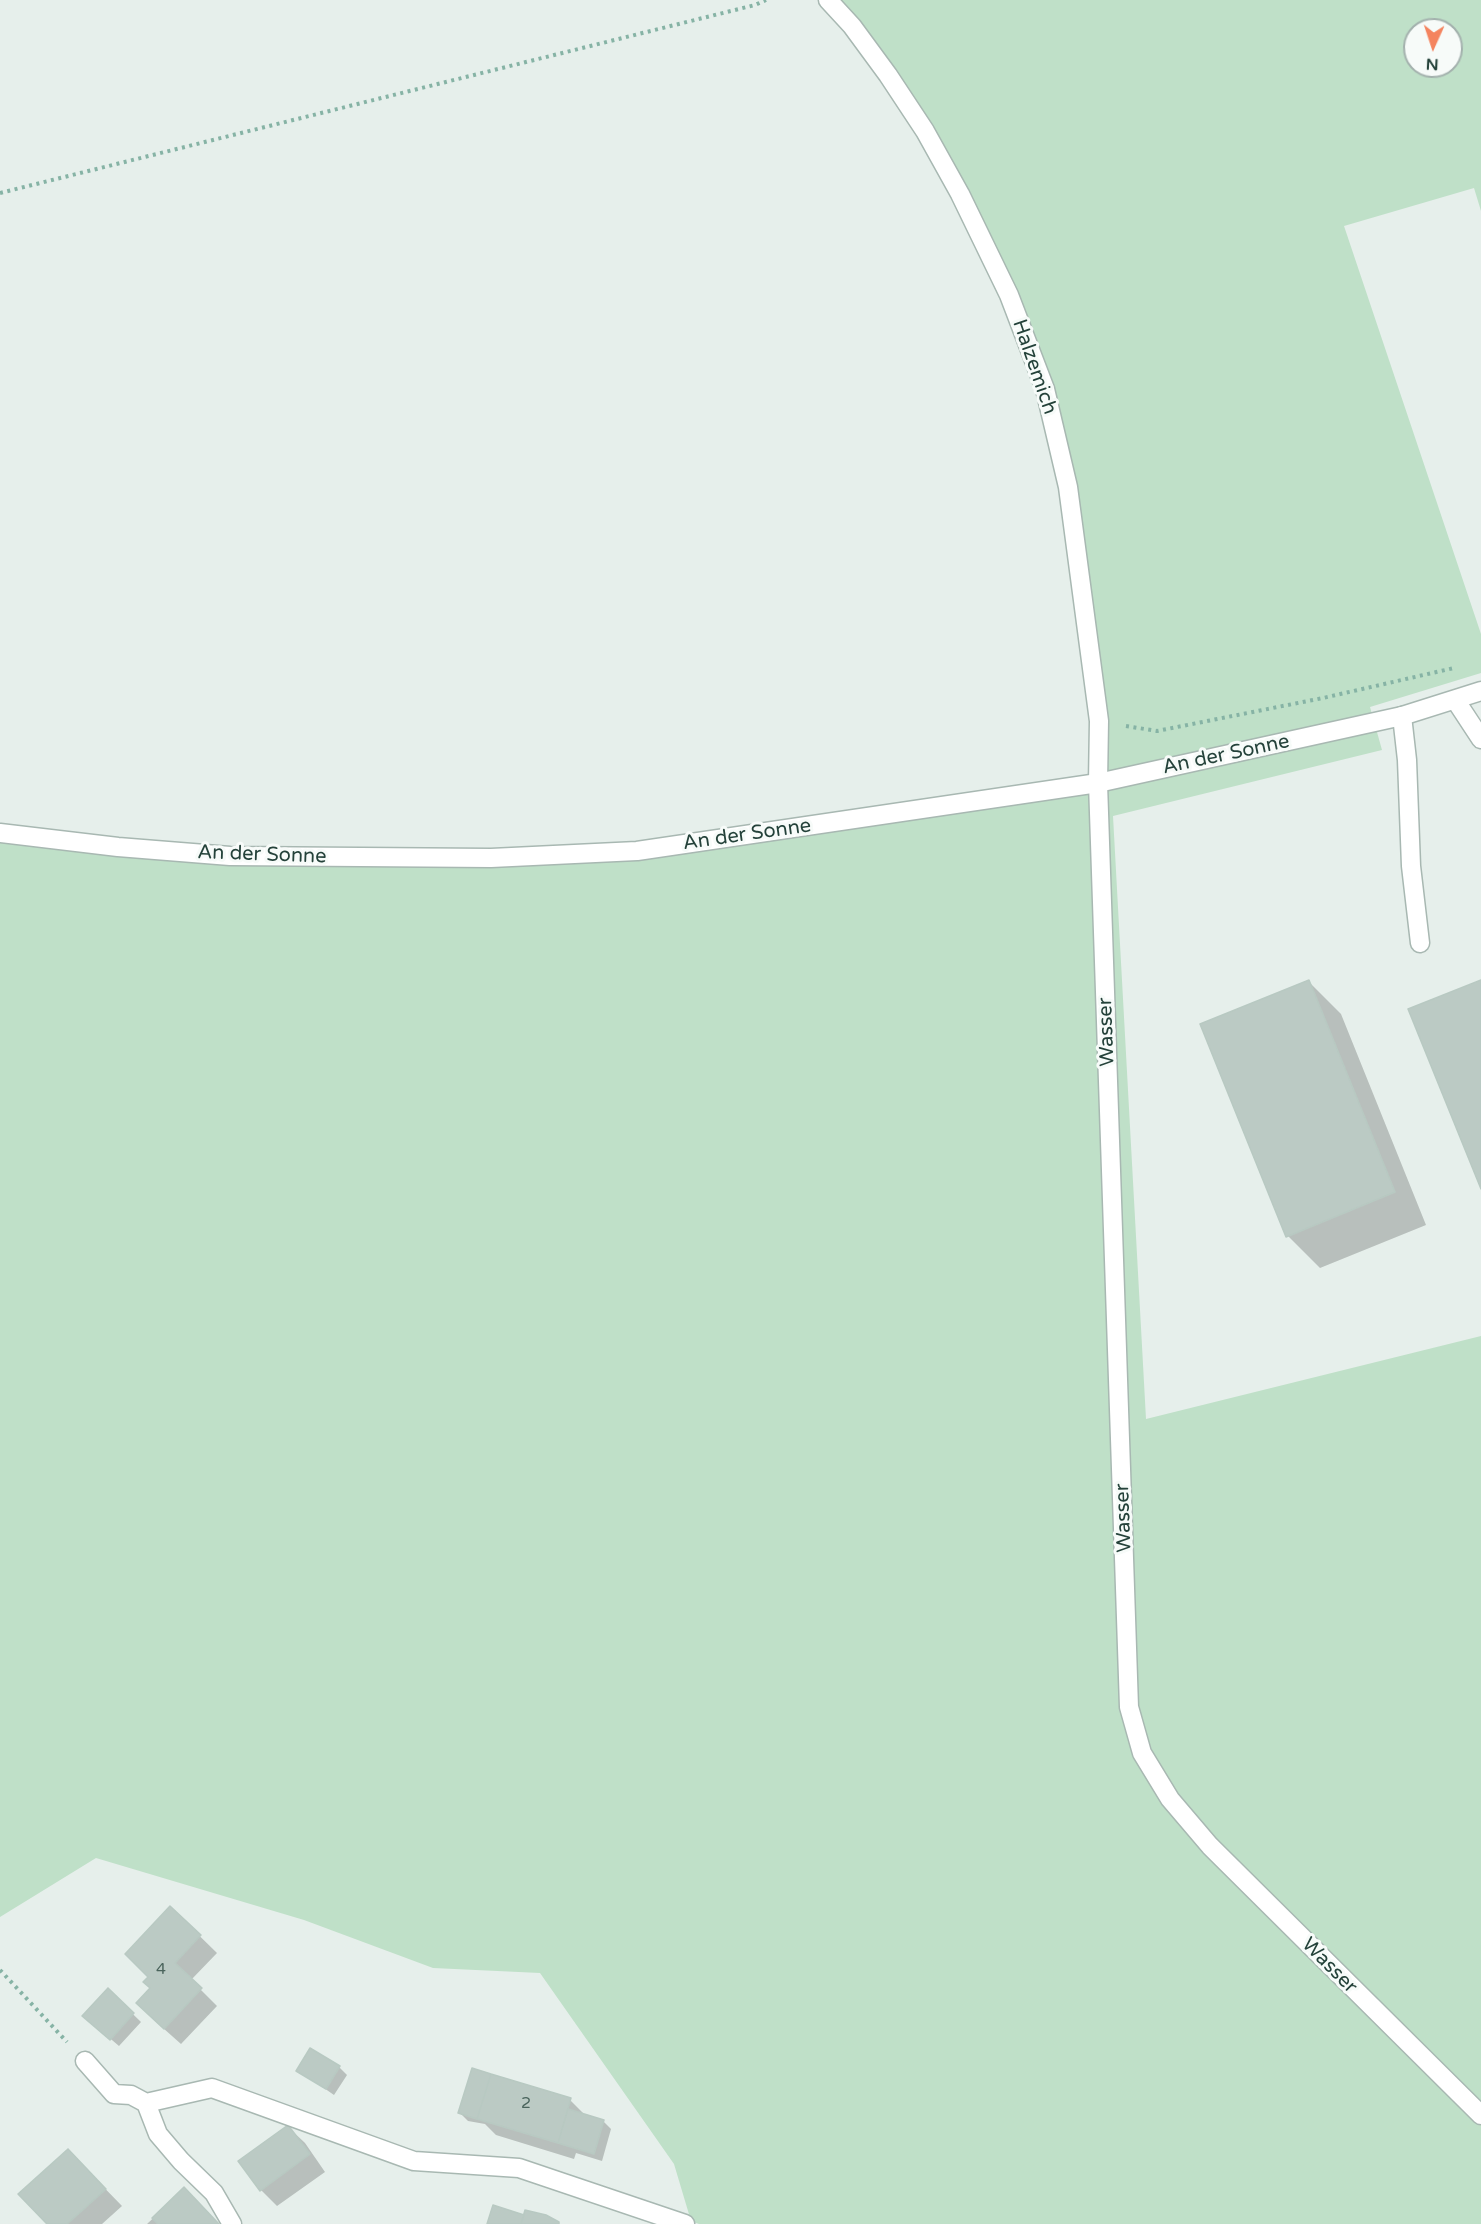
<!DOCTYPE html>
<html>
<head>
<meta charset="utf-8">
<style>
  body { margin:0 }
  #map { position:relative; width:1481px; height:2224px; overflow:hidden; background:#e6efeb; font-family:"Varela Round",sans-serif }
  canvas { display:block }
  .north { position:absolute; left:1403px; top:18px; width:60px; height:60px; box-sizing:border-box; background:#f7fbf9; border:2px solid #a3b1ad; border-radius:50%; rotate:183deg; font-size:16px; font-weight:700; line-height:24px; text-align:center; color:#24423a }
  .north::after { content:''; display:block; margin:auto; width:21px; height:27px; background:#f4845f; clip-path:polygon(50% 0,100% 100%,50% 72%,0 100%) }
</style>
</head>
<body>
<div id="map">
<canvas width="1481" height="2224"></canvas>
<div class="north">N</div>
</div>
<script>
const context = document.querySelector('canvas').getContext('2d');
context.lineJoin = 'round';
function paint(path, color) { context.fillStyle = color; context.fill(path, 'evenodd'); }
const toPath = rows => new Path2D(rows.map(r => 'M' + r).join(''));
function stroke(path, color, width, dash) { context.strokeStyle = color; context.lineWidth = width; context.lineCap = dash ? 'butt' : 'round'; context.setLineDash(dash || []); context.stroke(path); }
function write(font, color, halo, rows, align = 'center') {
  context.font = font + ' "Varela Round",sans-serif'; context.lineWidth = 6; context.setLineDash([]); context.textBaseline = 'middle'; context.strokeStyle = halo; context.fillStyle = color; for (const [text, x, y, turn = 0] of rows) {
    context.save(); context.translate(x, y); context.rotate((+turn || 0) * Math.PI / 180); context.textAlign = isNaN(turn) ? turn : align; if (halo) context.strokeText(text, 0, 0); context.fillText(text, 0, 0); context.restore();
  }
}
paint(toPath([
  [828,0,1481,0,1481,211,1474,188,1344,226,1481,634,1481,673,1370,707,1382,750,1113,816,1146,1419,1481,1336,1481,2224,699,2224,691,2221,674,2164,540,1973,433,1968,304,1920,96,1858,0,1917,0,833,118,847,637,851,1098,783,1099,721,1045,389,960,194],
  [1415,30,1451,30,1451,66,1415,66]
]), '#bfe0c8');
paint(toPath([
  [1309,982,1341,1014,1426,1225,1320,1268,1288,1236],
  [171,1908,217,1953,191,1980,217,2006,181,2044,154,2020,150,1977],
  [108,1990,141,2022,119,2046,92,2023],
  [339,2067,347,2075,334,2095,298,2070],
  [570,2100,587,2117,603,2121,611,2129,602,2161,576,2153,574,2159,496,2135,485,2124,468,2121,460,2113],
  [288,2127,305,2143,325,2172,277,2206,261,2190],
  [85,2168,122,2206,102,2224,49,2224],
  [184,2189,218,2224,147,2224]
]), '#0003');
const building = toPath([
  [1309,980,1395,1192,1286,1237,1200,1024,1309,980],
  [1481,980,1481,1189,1408,1009,1481,980],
  [170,1906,201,1935,175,1963,202,1988,164,2029,136,2003,150,1988,143,1982,148,1977,125,1954,170,1906],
  [108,1988,134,2013,110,2040,82,2016,108,1988],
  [310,2048,340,2066,326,2089,296,2071,310,2048],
  [472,2068,491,2074,477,2119,458,2113,472,2068],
  [491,2074,571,2098,558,2143,477,2119,491,2074],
  [568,2109,604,2120,594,2154,558,2143,568,2109],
  [288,2125,310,2154,260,2191,238,2161,288,2125],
  [68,2149,106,2189,67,2224,47,2224,18,2194,68,2149],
  [184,2187,219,2224,158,2224,152,2218,184,2187],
  [493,2205,524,2215,521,2224,487,2224,493,2205],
  [525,2210,546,2215,559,2222,559,2224,521,2224,525,2210]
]);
paint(building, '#bbcac4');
stroke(building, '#b8c9c2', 1.5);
const service = toPath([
  [1456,701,1481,739],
  [1402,716,1407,760,1411,866,1420,943],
  [85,2061,114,2094,131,2095,146,2103],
  [146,2103,212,2088,414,2161,519,2168,685,2224],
  [146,2103,158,2134,181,2161,214,2193,232,2224]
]);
const minor = toPath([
  [828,0,852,26,888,75,925,131,960,194,1009,295,1045,389,1068,487,1099,721,1098,783,1129,1707,1142,1753,1170,1799,1210,1846,1481,2115]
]);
const tertiary = toPath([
  [0,833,118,847,230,856,491,858,637,851,1098,783,1402,716,1481,691]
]);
stroke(service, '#a8b8b2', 21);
stroke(minor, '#a8b8b2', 21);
stroke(tertiary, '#a8b8b2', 21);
stroke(toPath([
  [0,193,755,5,766,0],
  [1126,726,1157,731,1323,698,1454,668],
  [0,1970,67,2042]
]), '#86b3a5', 4, [3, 4.5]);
stroke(service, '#fff', 18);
stroke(minor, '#fff', 18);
stroke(tertiary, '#fff', 18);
write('16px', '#4a645c', null, [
  ["4",161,1970],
  ["2",526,2104]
]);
write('20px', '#24423a', '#f7fbf9', [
  ["Halzemich",1034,367,71],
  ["An der Sonne",1226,755,-12],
  ["An der Sonne",747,835,-8],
  ["An der Sonne",262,855,2],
  ["Wasser",1107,1032,-92],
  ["Wasser",1124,1518,-92],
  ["Wasser",1329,1966,45]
]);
</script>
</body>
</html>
